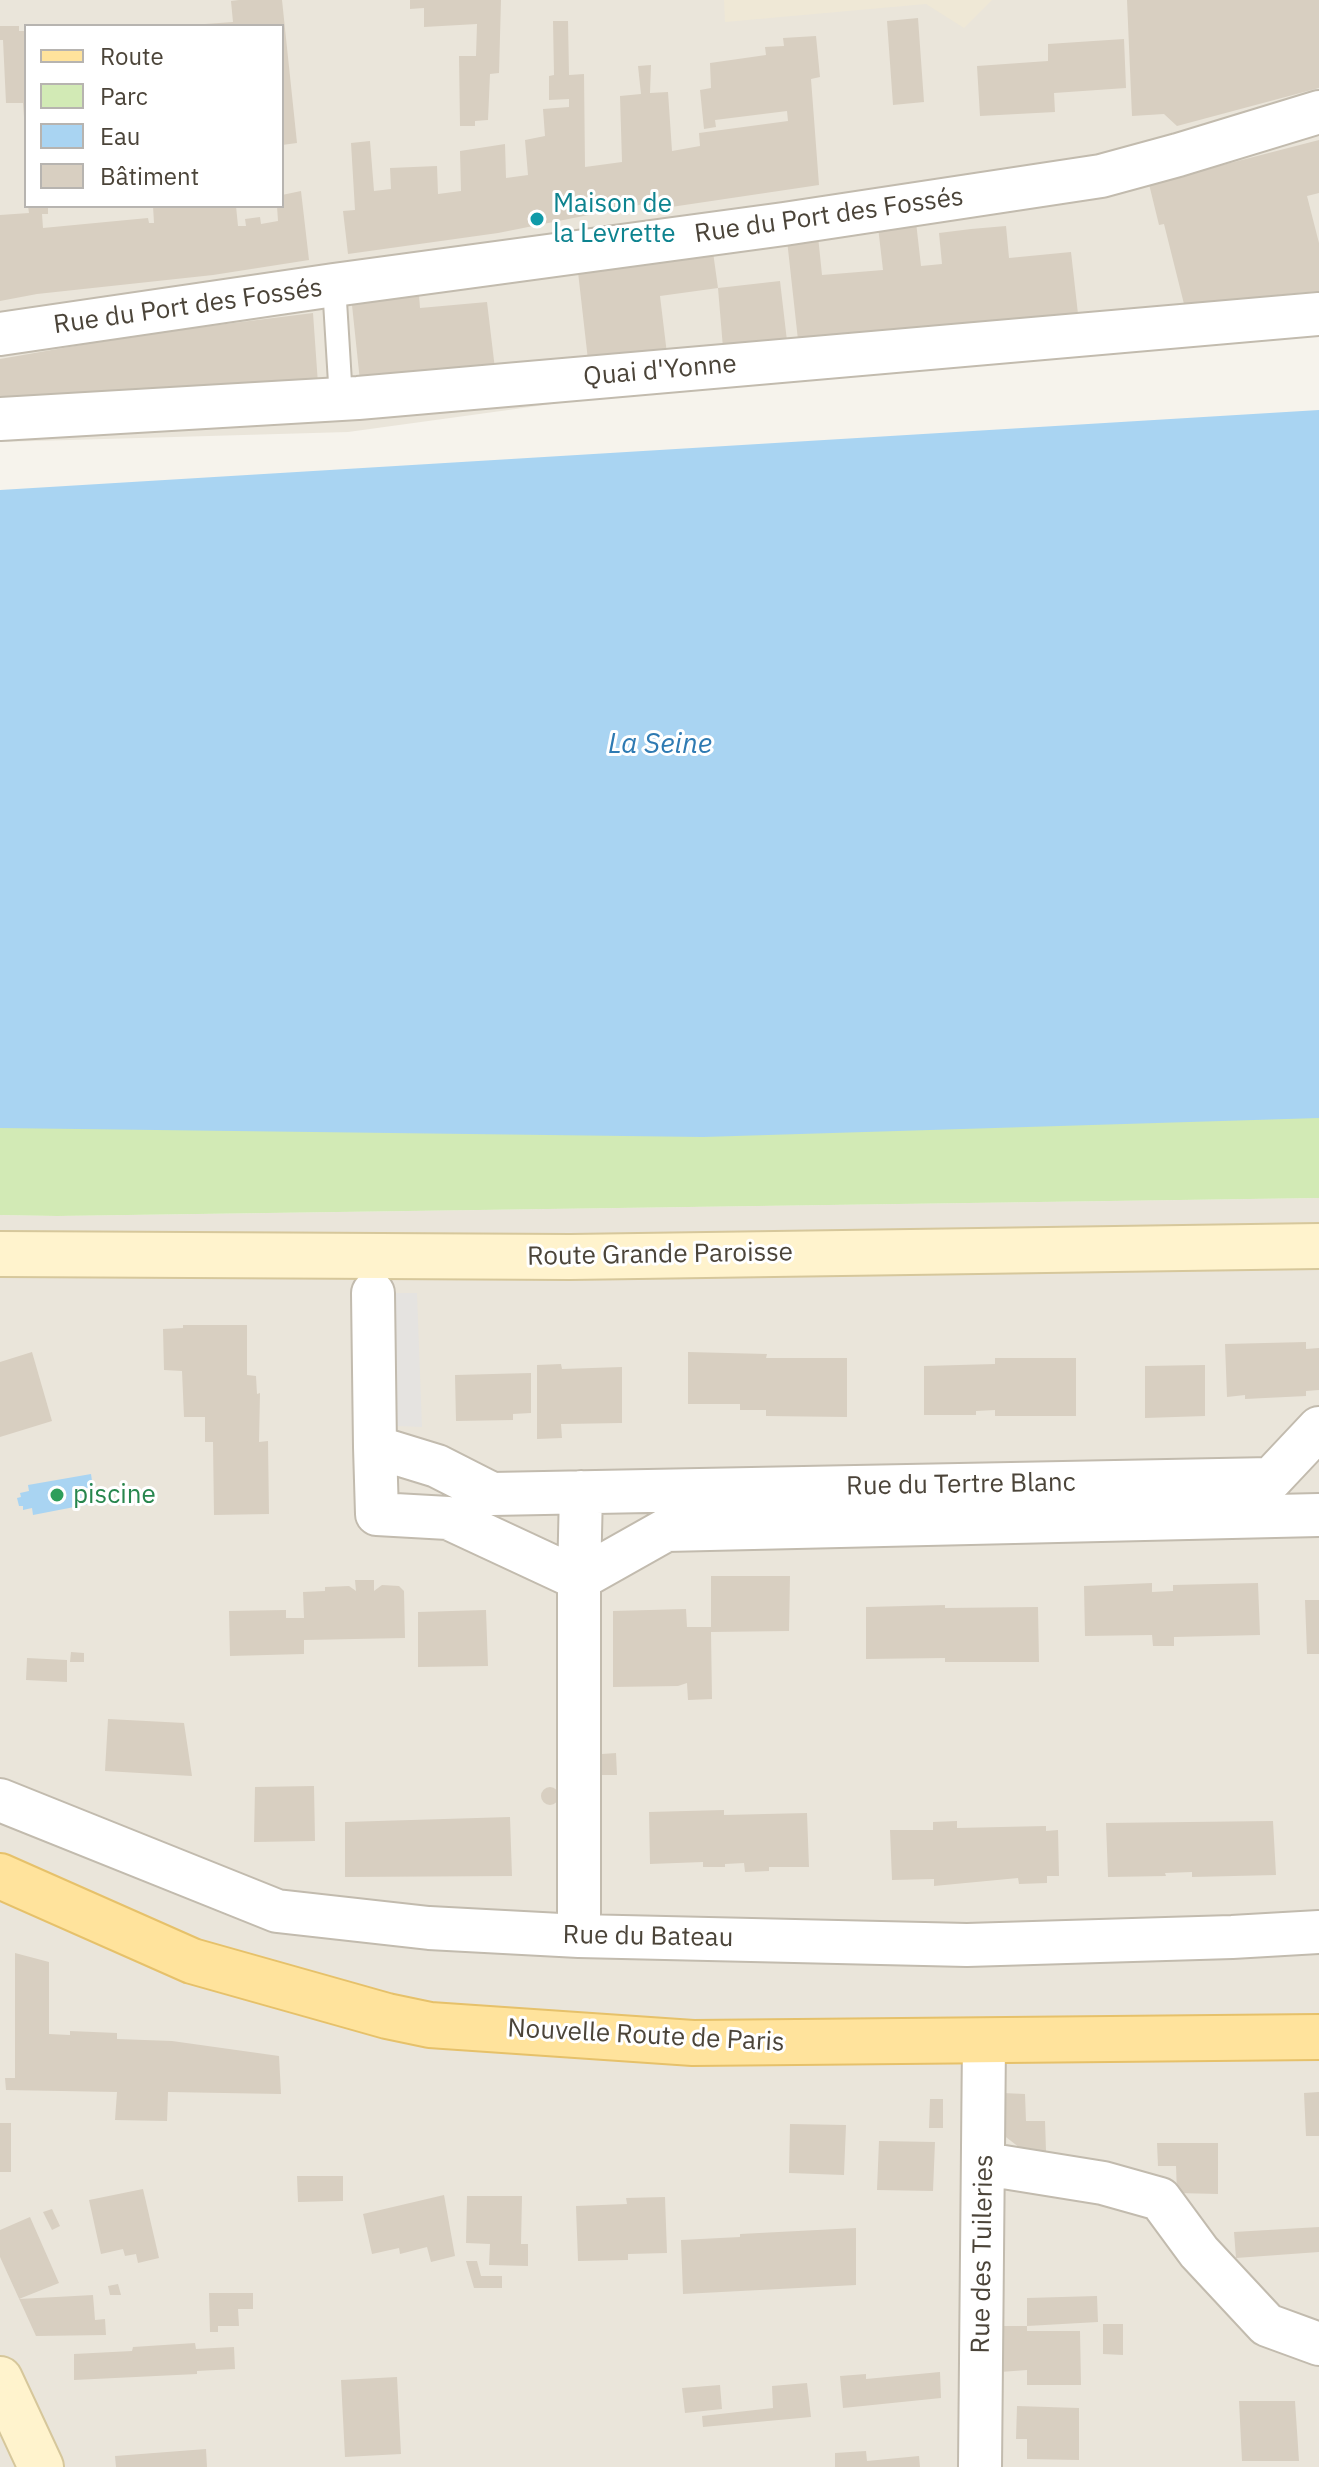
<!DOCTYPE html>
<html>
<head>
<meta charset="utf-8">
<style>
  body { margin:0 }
  #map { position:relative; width:1319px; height:2467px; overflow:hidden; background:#f6f3ec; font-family:"IBM Plex Sans",sans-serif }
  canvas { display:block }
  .legend { position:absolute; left:24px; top:24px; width:260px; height:184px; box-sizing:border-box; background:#fff; border:2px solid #b7b4b0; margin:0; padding:10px 14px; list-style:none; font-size:24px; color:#4b4439 }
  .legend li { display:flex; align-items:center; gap:16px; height:40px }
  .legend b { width:40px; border:2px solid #b7b4b0 }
</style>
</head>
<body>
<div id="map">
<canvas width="1319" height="2467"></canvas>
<ul class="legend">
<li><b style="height:10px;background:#ffe39c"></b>Route</li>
<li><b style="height:22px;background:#d2eab5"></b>Parc</li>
<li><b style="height:22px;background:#a9d4f2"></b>Eau</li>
<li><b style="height:22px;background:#d8cfc1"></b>Bâtiment</li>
</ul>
</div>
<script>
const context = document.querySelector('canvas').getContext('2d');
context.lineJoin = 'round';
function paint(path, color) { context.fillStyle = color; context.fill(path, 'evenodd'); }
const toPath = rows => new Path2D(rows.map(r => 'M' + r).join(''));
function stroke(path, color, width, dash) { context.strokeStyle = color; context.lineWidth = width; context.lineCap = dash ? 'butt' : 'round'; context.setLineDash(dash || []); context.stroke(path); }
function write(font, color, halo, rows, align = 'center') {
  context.font = font + ' "IBM Plex Sans",sans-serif'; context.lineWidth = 6; context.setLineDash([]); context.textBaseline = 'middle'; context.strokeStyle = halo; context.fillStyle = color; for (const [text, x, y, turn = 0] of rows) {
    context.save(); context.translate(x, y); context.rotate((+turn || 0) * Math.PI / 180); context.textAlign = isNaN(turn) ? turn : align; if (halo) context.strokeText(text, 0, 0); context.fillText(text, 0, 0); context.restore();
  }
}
paint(toPath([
  [0,0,1319,0,1319,309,1135,324,348,432,0,442],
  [26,26,282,26,282,206,26,206],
  [1319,1198,1319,2467,0,2467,0,1215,57,1216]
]), '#eae5da');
paint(toPath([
  [724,0,992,0,964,28,926,4,725,22]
]), '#efe8d6');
paint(toPath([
  [1319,1096,1319,1198,57,1216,0,1215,0,1115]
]), '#d2eab5');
paint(toPath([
  [373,1293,417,1293,422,1427,375,1425]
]), '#e5e3e0');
paint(toPath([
  [1319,410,1319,1118,703,1137,0,1128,0,490],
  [91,1474,95,1503,33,1515,32,1508,23,1510,23,1506,19,1506,17,1498,21,1497,20,1493,29,1491,28,1485]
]), '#a9d4f2');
paint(toPath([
  [239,0,282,0,297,143,282,145,282,26,205,26,205,24,233,22,231,1],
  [410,0,501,0,499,73,490,74,488,120,475,121,475,126,460,126,459,56,476,56,477,24,424,27,424,8,410,9],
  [1127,0,1319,0,1319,88,1177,126,1164,114,1132,116],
  [918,18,924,102,893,105,887,21],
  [553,21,568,21,569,75,584,74,585,167,622,162,620,96,641,94,638,66,651,65,650,93,668,92,672,151,700,146,699,133,788,121,787,111,715,120,716,127,704,129,700,90,711,88,710,63,766,55,765,47,784,46,783,38,816,36,820,77,811,79,819,185,651,210,644,204,498,233,348,254,343,211,355,210,351,143,370,141,374,191,391,189,390,168,437,166,438,194,461,191,460,151,505,144,506,178,528,175,525,140,545,136,543,109,569,107,569,99,549,100,549,76,554,75],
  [0,26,19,26,19,31,26,31,26,116,24,117,23,103,6,103,3,40,0,40],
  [1124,39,1126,88,1054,93,1055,112,980,116,977,66,1048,61,1048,44],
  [1319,140,1319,193,1307,196,1319,243,1319,291,1184,304,1164,224,1159,225,1149,184],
  [301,191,309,260,213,275,37,294,0,301,0,215,29,213,28,206,48,206,48,214,42,214,43,228,148,218,149,223,154,223,153,206,236,206,238,226,246,226,245,219,260,217,261,224,278,221,277,206,282,206,282,195],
  [916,222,921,266,942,264,939,233,971,229,1006,226,1009,258,1071,252,1078,314,798,340,787,240,818,236,822,275,883,270,878,227],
  [713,252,718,288,660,296,667,354,588,360,578,272],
  [780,281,787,341,723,348,718,288],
  [419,295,420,308,487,302,495,369,360,381,352,305],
  [313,313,318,384,0,414,0,359,138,335],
  [183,1325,247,1325,247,1375,256,1376,257,1394,260,1393,259,1442,268,1441,269,1514,214,1515,213,1442,205,1442,205,1417,184,1417,182,1371,164,1370,163,1329,183,1328],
  [1306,1342,1306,1349,1319,1348,1319,1390,1306,1391,1306,1396,1245,1399,1245,1395,1227,1397,1225,1344],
  [32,1352,52,1421,0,1437,0,1362],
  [688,1352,767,1354,766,1358,847,1358,847,1417,766,1416,766,1410,740,1410,740,1404,688,1404],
  [995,1358,1076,1358,1076,1416,995,1416,995,1410,976,1411,976,1415,924,1415,924,1366,995,1364],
  [561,1364,562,1369,622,1367,622,1423,561,1424,562,1438,537,1439,537,1365],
  [1205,1365,1205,1416,1145,1418,1145,1366],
  [531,1373,531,1413,513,1414,513,1420,456,1421,455,1375],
  [711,1576,790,1576,789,1631,711,1632,712,1699,688,1700,687,1683,678,1686,613,1687,613,1611,686,1609,687,1627,711,1627],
  [355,1580,374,1580,374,1591,382,1585,399,1586,404,1591,405,1638,304,1640,304,1654,230,1656,229,1611,286,1610,286,1618,304,1618,303,1592,325,1591,325,1587,349,1586,356,1591],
  [1152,1583,1152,1592,1173,1591,1173,1585,1258,1583,1260,1635,1174,1637,1174,1646,1153,1646,1152,1635,1085,1636,1084,1586],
  [1305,1600,1319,1600,1319,1654,1307,1654],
  [945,1605,945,1608,1038,1607,1039,1662,945,1662,945,1658,866,1659,866,1607],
  [486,1610,488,1666,418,1667,418,1612],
  [71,1652,84,1653,84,1662,70,1662],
  [27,1658,67,1660,67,1682,26,1680],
  [108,1719,184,1723,192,1776,105,1771],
  [616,1753,617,1775,602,1775,602,1754],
  [314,1786,315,1841,254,1842,255,1787],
  '541 1796a9 9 0 1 1 18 0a9 9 0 1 1-18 0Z',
  [724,1810,724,1815,807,1813,809,1867,769,1867,769,1871,745,1872,744,1863,725,1864,725,1867,703,1867,703,1862,650,1864,649,1812],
  [510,1817,512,1876,345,1877,345,1822],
  [957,1821,957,1828,1046,1826,1046,1831,1058,1830,1059,1876,1047,1876,1047,1883,1019,1884,1018,1878,934,1886,934,1879,892,1880,890,1830,933,1830,933,1822],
  [1273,1821,1276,1875,1192,1877,1192,1872,1165,1873,1166,1876,1108,1877,1106,1823],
  [15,1953,49,1962,49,2034,70,2035,70,2031,117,2033,117,2039,172,2041,279,2056,281,2094,168,2092,167,2121,115,2120,117,2092,6,2090,5,2078,15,2078],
  [1319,2092,1319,2136,1306,2136,1304,2093],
  [1002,2093,1025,2094,1026,2121,1045,2121,1046,2151,1024,2151,1002,2134],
  [930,2099,943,2099,943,2128,929,2128],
  [0,2123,11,2123,11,2172,0,2172],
  [790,2124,846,2125,844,2175,789,2173],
  [879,2141,935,2142,933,2191,877,2190],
  [1157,2143,1218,2143,1218,2194,1177,2193,1176,2166,1158,2166],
  [297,2176,343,2176,343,2201,298,2202],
  [143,2189,159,2258,138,2263,136,2254,125,2256,123,2249,101,2254,89,2200],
  [444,2195,455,2256,431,2262,427,2247,400,2254,399,2248,372,2254,363,2214],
  [467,2196,522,2196,521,2244,528,2244,528,2266,489,2265,490,2244,466,2243],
  [665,2197,667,2253,628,2254,628,2260,578,2261,576,2206,627,2204,626,2198],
  [52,2209,60,2226,52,2230,43,2212],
  [30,2217,59,2283,19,2299,93,2295,95,2320,105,2319,106,2335,36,2336,0,2257,0,2230],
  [1319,2227,1319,2252,1236,2258,1234,2232],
  [856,2228,856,2285,683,2294,681,2240,740,2237,740,2234],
  [466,2261,477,2261,481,2276,502,2276,502,2288,474,2288],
  [118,2284,121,2295,110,2295,108,2286],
  [209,2293,253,2293,253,2309,238,2309,239,2326,218,2326,218,2332,210,2332],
  [1097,2296,1098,2322,1027,2326,1027,2298],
  [1103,2324,1123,2324,1123,2355,1103,2354],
  [1000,2326,1027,2326,1027,2331,1080,2331,1081,2385,1027,2385,1027,2370,1000,2372],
  [195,2343,196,2349,234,2347,235,2369,197,2371,197,2374,74,2380,74,2354,132,2351,133,2347],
  [940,2372,941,2398,843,2408,840,2376,866,2374,866,2379],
  [397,2377,401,2454,345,2457,341,2380],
  [807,2383,811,2417,703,2427,702,2416,773,2408,772,2386],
  [720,2385,722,2409,685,2413,682,2388],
  [1239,2401,1295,2401,1299,2461,1242,2461],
  [1017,2406,1079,2408,1079,2460,1027,2459,1027,2439,1016,2439],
  [206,2449,207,2467,116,2467,115,2456],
  [866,2451,867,2461,919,2456,920,2467,835,2467,835,2453]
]), '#d8cfc1');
const lane = toPath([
  [334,285,341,399]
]);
const street = toPath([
  [0,334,334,285,784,224,1101,176,1178,155,1319,112],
  [0,419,358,398,1319,314],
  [373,1293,375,1447],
  [579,1579,448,1518,377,1514,375,1447,437,1466,492,1494,1271,1479,1319,1428],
  [579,1579,666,1530,1319,1515],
  [0,1800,277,1911,429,1928,579,1936,967,1945,1232,1937,1319,1932],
  [579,1936,579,1579,581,1492],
  [985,2164,1103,2183,1160,2199,1199,2252,1267,2325,1319,2344],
  [980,2467,984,2041]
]);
const secondary = toPath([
  [0,1254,570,1257,1319,1246],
  [0,2379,41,2467]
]);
const primary = toPath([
  [0,1876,192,1961,387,2016,430,2025,693,2043,1319,2037]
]);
stroke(lane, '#c2bbae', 26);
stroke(street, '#c2bbae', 46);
stroke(secondary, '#d6c79b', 48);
stroke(primary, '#e6c16a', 48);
stroke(lane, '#fff', 22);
stroke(street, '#fff', 42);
stroke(secondary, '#fff3cd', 44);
stroke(primary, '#ffe39c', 44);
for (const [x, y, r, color] of [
  [537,219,8,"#0f9aa8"],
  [57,1495,8,"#2e9e5b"]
]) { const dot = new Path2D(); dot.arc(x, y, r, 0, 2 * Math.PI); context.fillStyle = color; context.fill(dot); stroke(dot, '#fff', 3); }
write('26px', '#0d838f', '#fff', [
  ["Maison de",553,204],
  ["la Levrette",553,234]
], 'left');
write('26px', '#4b4439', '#fff', [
  ["Rue du Port des Fossés",829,216,-8],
  ["Rue du Port des Fossés",188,307,-8],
  ["Quai d'Yonne",660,371,-5],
  ["Route Grande Paroisse",660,1255,-1],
  ["Rue du Tertre Blanc",961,1485,-1],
  ["Rue du Bateau",648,1937,1],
  ["Nouvelle Route de Paris",646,2036,3],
  ["Rue des Tuileries",983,2254,-89]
]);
write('26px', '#27864d', '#fff', [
  ["piscine",73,1495]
], 'left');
write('italic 28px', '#2e7ab2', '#fff', [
  ["La Seine",660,745]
]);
</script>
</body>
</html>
